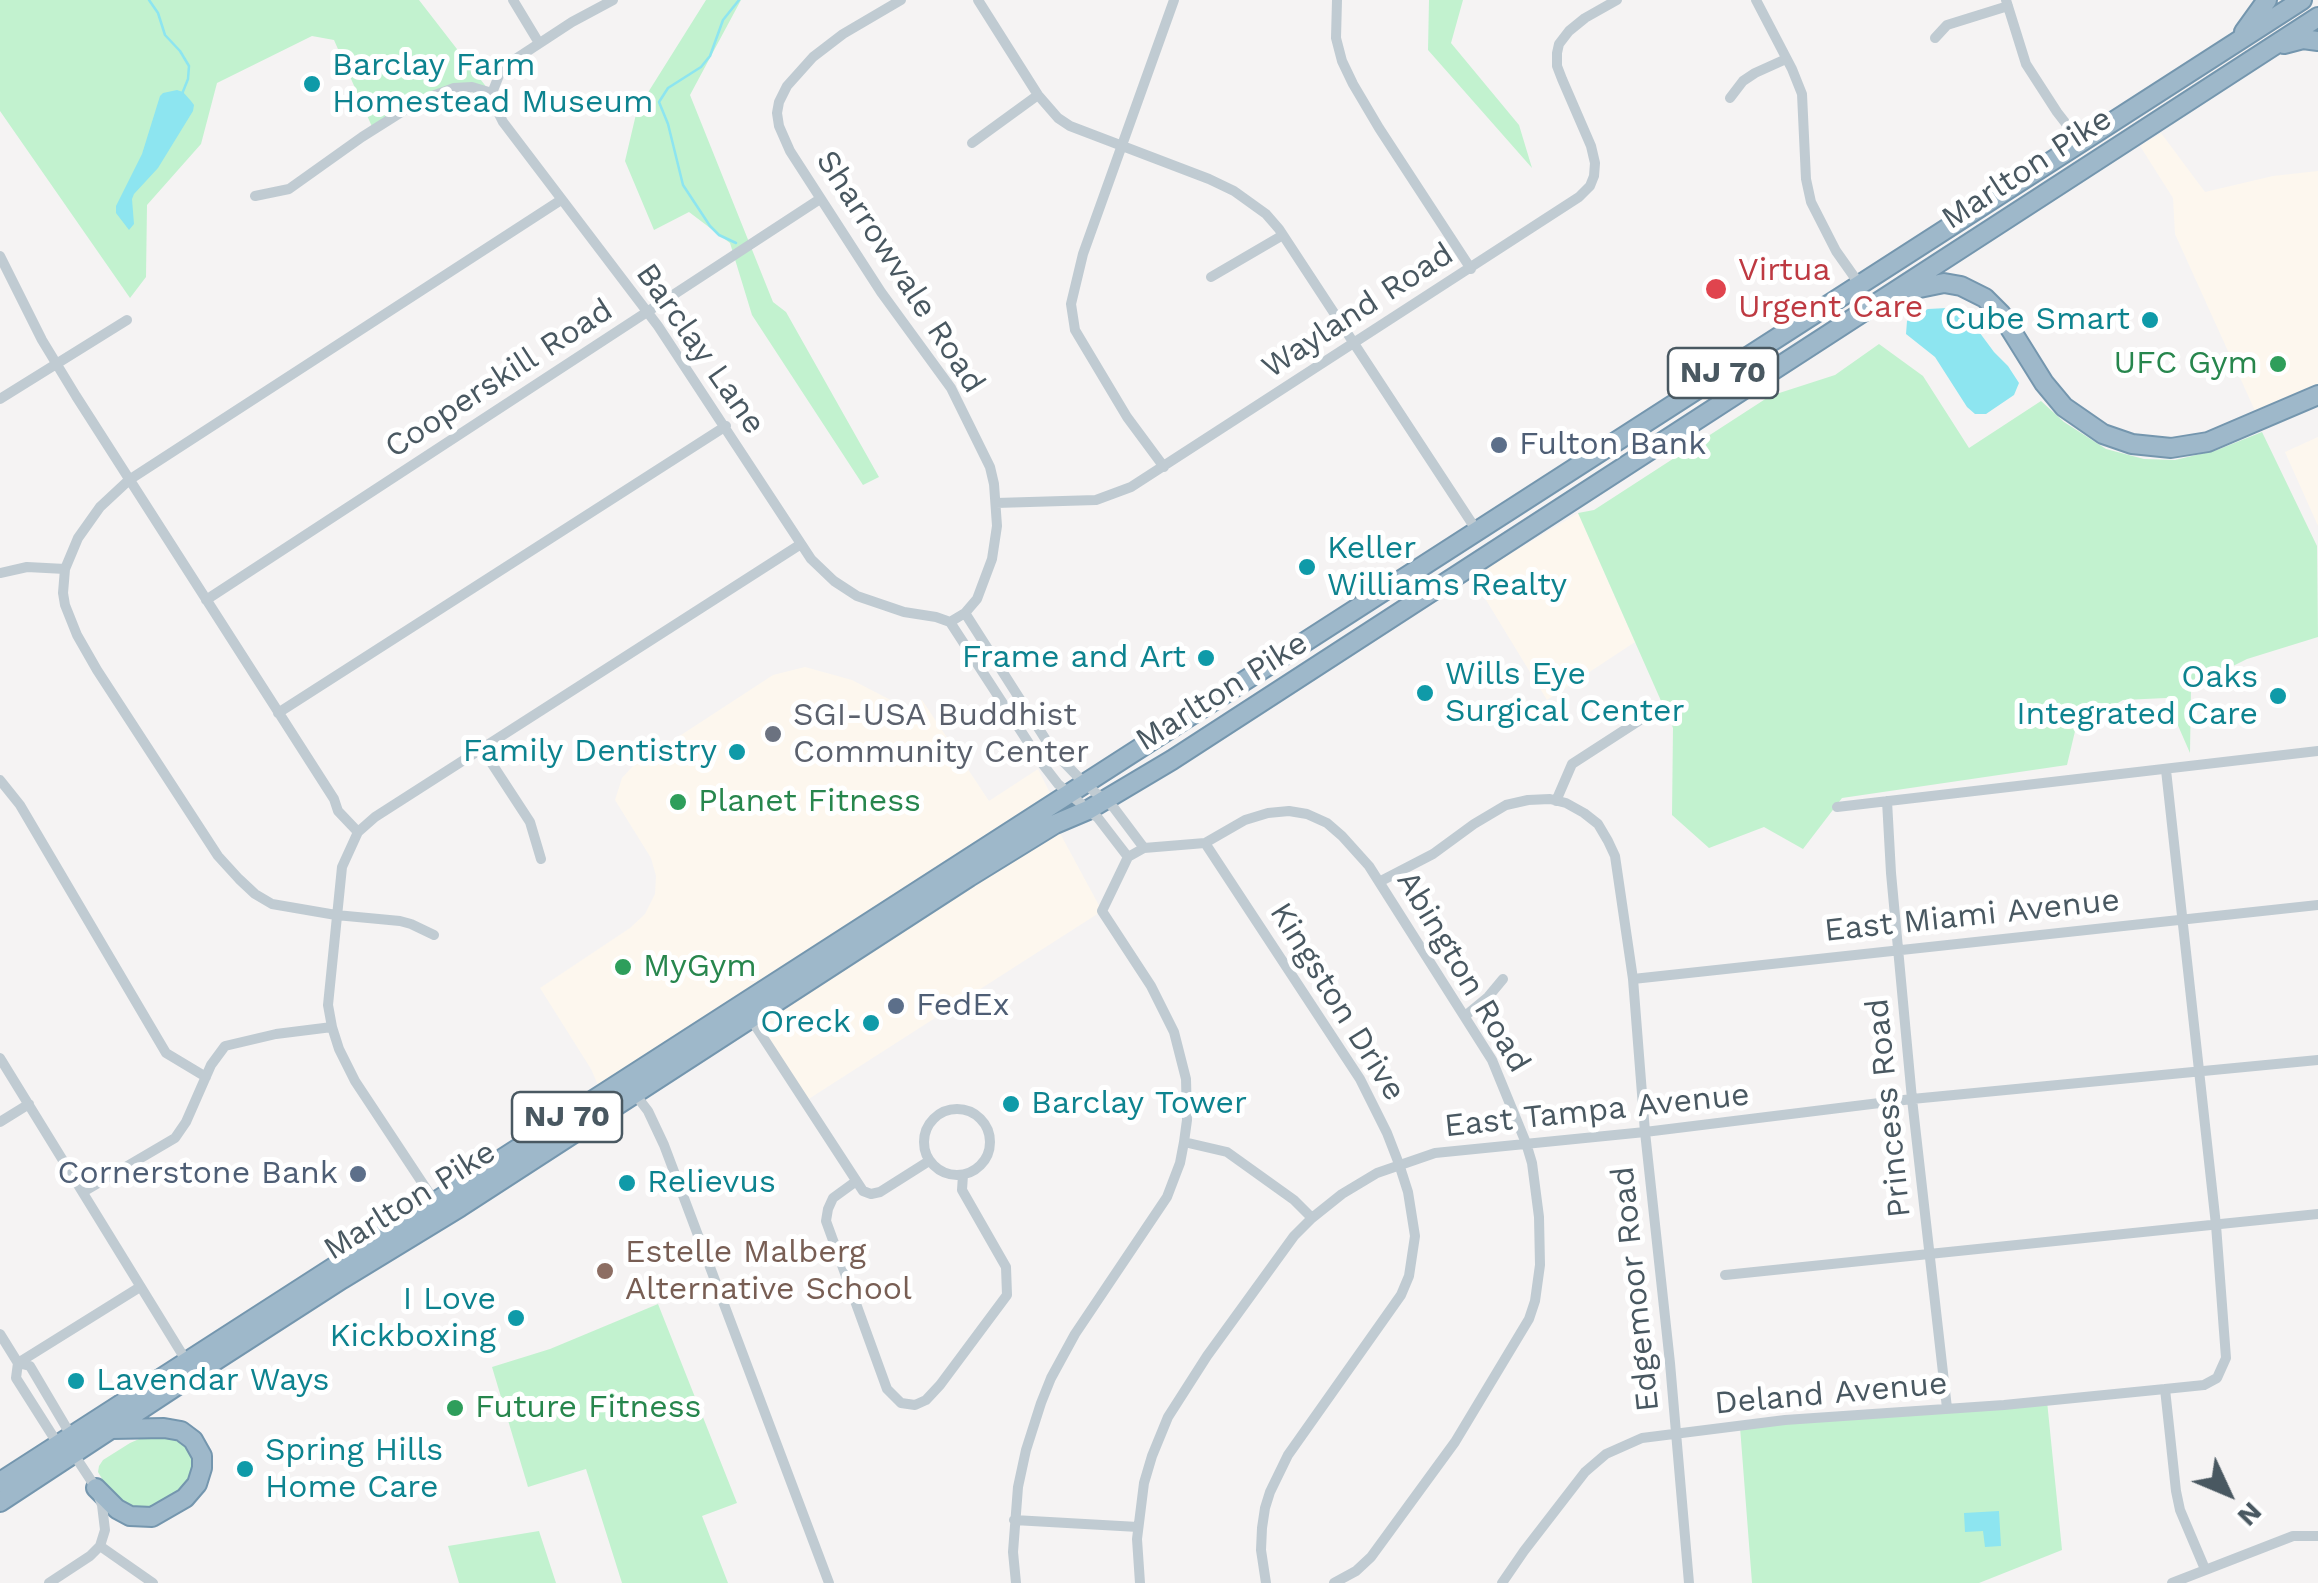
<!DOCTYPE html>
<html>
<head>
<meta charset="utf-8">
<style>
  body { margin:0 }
  #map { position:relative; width:2318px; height:1583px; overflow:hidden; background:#f5f3f3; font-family:"Work Sans",sans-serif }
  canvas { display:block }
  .north { position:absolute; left:2178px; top:1443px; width:100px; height:100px; -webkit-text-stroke:8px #fff; paint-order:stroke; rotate:134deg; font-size:28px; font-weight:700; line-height:40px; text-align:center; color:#495861 }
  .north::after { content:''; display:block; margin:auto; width:35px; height:45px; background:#495861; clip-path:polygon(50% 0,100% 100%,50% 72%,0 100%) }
</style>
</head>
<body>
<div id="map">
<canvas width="2318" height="1583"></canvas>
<div class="north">N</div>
</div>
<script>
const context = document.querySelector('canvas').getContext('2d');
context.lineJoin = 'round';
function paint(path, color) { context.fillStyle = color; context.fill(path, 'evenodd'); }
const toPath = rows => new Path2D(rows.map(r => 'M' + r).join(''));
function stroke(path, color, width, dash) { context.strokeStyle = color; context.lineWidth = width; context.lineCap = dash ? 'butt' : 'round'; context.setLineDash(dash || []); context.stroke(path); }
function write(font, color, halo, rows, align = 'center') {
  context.font = font + ' "Work Sans",sans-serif'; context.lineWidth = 10; context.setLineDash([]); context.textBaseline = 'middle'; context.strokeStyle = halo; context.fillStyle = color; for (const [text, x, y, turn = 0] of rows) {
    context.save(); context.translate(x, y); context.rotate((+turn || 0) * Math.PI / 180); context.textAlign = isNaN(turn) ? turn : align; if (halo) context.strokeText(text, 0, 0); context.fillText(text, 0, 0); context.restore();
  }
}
paint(toPath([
  [2161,133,2205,192,2273,176,2318,171,2318,386,2256,413,2175,234,2173,198,2140,146],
  [2318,437,2318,526,2285,452],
  [1578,513,1635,642,1547,700,1472,577],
  [805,667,852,680,908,709,922,700,989,801,1038,769,1050,793,598,1085,591,1069,540,988,630,928,645,914,655,894,656,876,651,858,615,800,622,778,632,767,773,675],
  [1055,824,1102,911,804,1102,751,1019]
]), '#fdf7ee');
paint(toPath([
  [0,0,419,0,491,93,446,91,373,129,334,40,312,36,217,83,201,144,147,205,146,277,130,298,0,111],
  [706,0,741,0,690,95,773,302,786,312,879,477,863,485,752,315,730,243,689,212,654,230,625,161,637,110],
  [1429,0,1463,0,1451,43,1519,125,1532,168,1428,50],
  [1879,344,1923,376,1969,448,2041,401,2064,422,2106,449,2144,459,2175,460,2217,450,2262,432,2317,546,2318,637,2247,659,2191,687,2190,753,2166,698,2123,700,2076,727,2067,765,1842,798,1803,849,1764,827,1709,848,1672,815,1673,728,1578,513,1594,510,1770,396,1835,375],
  [658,1304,737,1503,702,1516,728,1583,622,1583,586,1469,528,1487,492,1367,550,1349],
  [2047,1401,2062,1550,1979,1583,1752,1583,1740,1427],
  [146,1436,178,1436,194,1451,194,1481,150,1513,117,1504,98,1472,99,1466,103,1460,130,1443],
  [539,1531,556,1583,459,1583,448,1546]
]), '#c2f2cf');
paint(toPath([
  [177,90,183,92,191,101,194,105,193,111,158,168,134,194,132,199,134,224,129,230,116,213,116,206,142,154,160,96,163,93],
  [1947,308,1963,313,1971,321,1994,352,2008,366,2019,383,2014,395,1986,414,1975,414,1967,407,1935,357,1906,334,1907,321,1915,314,1928,309],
  [1999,1511,2001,1546,1985,1547,1983,1531,1965,1532,1964,1513]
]), '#8de5f0');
stroke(toPath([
  [149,0,158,13,165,35,180,51,189,66,188,79,182,94],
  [736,243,719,235,710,226,683,185,668,124,659,102,668,88,701,67,710,56,723,20,739,0]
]), '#8de5f0', 2.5);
const trunk = toPath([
  [2244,32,2267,0],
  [2284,44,2303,39,2318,41],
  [1900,292,1944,283,1961,286,1985,298,2001,314,2044,383,2064,407,2103,434,2132,444,2171,448,2208,442,2318,395],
  [0,1482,2302,0],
  [96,1488,117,1509,130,1516,152,1517,185,1498,197,1484,202,1468,202,1456,193,1440,181,1431,164,1428,112,1429],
  [0,1502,193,1375,342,1279,460,1207,969,877,1055,824,1088,810,1172,760,2318,17]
]);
stroke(trunk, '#7496ae', 22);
stroke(toPath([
  [513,0,539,43],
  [613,0,572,22,514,60,500,73,492,93,493,102,503,122,658,326,811,559,834,581,857,596,904,612,936,617,950,622,965,613,977,599,992,559,997,526,994,484,990,467,951,388,881,292,790,151,779,126,777,113,779,102,787,86,813,57,843,34,901,0],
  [978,0,1038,95,1058,118,1070,126,1209,179,1234,191,1266,214,1279,229,1477,531],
  [1337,0,1336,38,1342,61,1353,84,1379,128,1471,269],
  [1756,0,1792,69,1802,94,1806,179,1811,202,1836,251,1860,285],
  [2006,0,2026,64,2057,112,2081,143],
  [1935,38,1947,25,2008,6],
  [1730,98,1743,81,1755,73,1786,59],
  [972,143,1038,95],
  [255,196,289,189,362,137,419,101,454,88,472,87,492,93],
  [0,256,42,340,76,396,334,799,338,811,358,832],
  [1211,277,1283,235],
  [0,399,127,320],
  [1164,467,1127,417,1075,330,1071,304,1083,254,1174,0],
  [996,503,1096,500,1131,487,1579,197,1590,186,1594,176,1595,163,1591,146,1562,79,1557,66,1557,53,1559,44,1569,31,1585,18,1617,0],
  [0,573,27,567,65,569],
  [206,600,820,199],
  [965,613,1053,751,1084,783,1114,808,1144,848],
  [950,622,1041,762,1058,784,1098,818,1128,857],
  [278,713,726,426],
  [483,750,530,822,541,859],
  [0,780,20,805,166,1053,206,1077],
  [1556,801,1572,764,1640,720],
  [1887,801,1891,873,1912,1099,1947,1408],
  [1837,807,2318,751],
  [1205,843,1360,1079,1387,1133,1399,1164,1408,1192,1415,1236,1409,1276,1401,1295,1288,1455,1270,1492,1265,1508,1262,1528,1261,1550,1266,1583],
  [1379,882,1433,854,1474,824,1506,805,1528,800,1550,799,1566,803,1584,813,1598,824,1608,841,1615,856,1633,979,1645,1132,1670,1363,1689,1583],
  [434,935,411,924,400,921,336,915,272,904,255,894,239,879,218,856,97,670,77,635,65,605,63,593,65,569,78,538,100,507,129,480,561,200],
  [1633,979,2318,905],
  [1465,1016,1488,997,1503,979],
  [751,1019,863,1191,871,1194,880,1192,929,1161],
  [0,1058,187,1362],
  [635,1094,648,1111,664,1145,829,1583],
  '924 1142a33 33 0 1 1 66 0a33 33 0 1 1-66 0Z',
  [0,1122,29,1104],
  [1184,1142,1227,1152,1294,1200,1312,1218],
  [855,1182,833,1198,828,1209,826,1221,887,1389,901,1403,915,1405,926,1400,940,1385,1007,1295,1006,1267,962,1190,963,1175],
  [83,1192,175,1138,186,1122,211,1065,225,1046,276,1034,332,1027],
  [435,1202,355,1081,339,1049,332,1027,328,1005,342,867,358,832,375,817,801,544],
  [1725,1275,2318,1214],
  [0,1334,18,1363,16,1378,56,1441,64,1440],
  [18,1363,140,1287],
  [18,1363,30,1366,69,1432,67,1436],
  [2165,1389,2176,1491,2180,1510,2205,1569],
  [1014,1520,1138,1527],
  [100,1546,153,1583],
  [49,1583,90,1556,100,1546,105,1530,102,1505,96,1488,71,1450],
  [1016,1583,1013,1552,1018,1487,1026,1450,1041,1403,1051,1378,1075,1334,1167,1197,1180,1163,1184,1142,1187,1120,1186,1079,1174,1032,1151,986,1102,911,1128,857,1144,848,1205,843,1245,820,1268,813,1289,811,1307,814,1327,823,1342,836,1369,866,1492,1060,1526,1143,1532,1163,1539,1217,1540,1265,1535,1301,1529,1319,1455,1442,1371,1557,1356,1571,1334,1583],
  [1140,1583,1137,1539,1144,1483,1152,1456,1168,1417,1207,1356,1294,1236,1312,1218,1342,1194,1377,1173,1435,1153,1645,1132,1912,1099,2318,1060],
  [1502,1583,1524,1551,1585,1472,1606,1454,1642,1438,1785,1420,2004,1405,2165,1389,2204,1385,2217,1378,2226,1358,2216,1225,2166,770],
  [2172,1583,2293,1536,2318,1536]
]), '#c0cbd2', 10);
stroke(trunk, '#9eb8ca', 18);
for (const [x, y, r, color] of [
  [312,84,10,"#0f9aa8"],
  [1716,289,12,"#e0444e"],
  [2150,320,10,"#0f9aa8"],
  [2278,364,10,"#2e9e5b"],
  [1499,445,10,"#5c6f8a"],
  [1307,567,10,"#0f9aa8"],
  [1206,658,10,"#0f9aa8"],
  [1425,693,10,"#0f9aa8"],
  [2278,696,10,"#0f9aa8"],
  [773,734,10,"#6b7280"],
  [737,752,10,"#0f9aa8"],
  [678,802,10,"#2e9e5b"],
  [623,967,10,"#2e9e5b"],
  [896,1006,10,"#5c6f8a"],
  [871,1023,10,"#0f9aa8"],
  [1011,1104,10,"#0f9aa8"],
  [358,1174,10,"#5c6f8a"],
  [627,1183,10,"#0f9aa8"],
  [605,1271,10,"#8d6e63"],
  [516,1318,10,"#0f9aa8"],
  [76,1381,10,"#0f9aa8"],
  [455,1408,10,"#2e9e5b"],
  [245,1469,10,"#0f9aa8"]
]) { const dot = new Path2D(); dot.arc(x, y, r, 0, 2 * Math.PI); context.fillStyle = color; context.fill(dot); stroke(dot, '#fff', 4); }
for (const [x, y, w] of [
  [1723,373,110],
  [567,1117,110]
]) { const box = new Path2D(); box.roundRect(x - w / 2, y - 25, w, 50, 8); context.fillStyle = '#fff'; context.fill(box); stroke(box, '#495861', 2.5); }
write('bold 30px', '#495861', null, [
  ["NJ 70",1723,373],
  ["NJ 70",567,1117]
]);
write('32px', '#0d838f', '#fff', [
  ["Barclay Farm",332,66],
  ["Homestead Museum",332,103],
  ["Cube Smart",2130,320,"right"],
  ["Keller",1327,549],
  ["Williams Realty",1327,586],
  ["Frame and Art",1186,658,"right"],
  ["Wills Eye",1445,675],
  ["Surgical Center",1445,712],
  ["Oaks",2258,678,"right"],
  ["Integrated Care",2258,715,"right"],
  ["Family Dentistry",717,752,"right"],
  ["Oreck",851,1023,"right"],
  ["Barclay Tower",1031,1104],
  ["Relievus",647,1183],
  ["I Love",496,1300,"right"],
  ["Kickboxing",496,1337,"right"],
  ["Lavendar Ways",96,1381],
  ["Spring Hills",265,1451],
  ["Home Care",265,1488]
], 'left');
write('32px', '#495861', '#fff', [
  ["Marlton Pike",2027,169,-33],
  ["Sharrowvale Road",900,272,57],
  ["Wayland Road",1358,311,-33],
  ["Barclay Lane",700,349,55],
  ["Cooperskill Road",499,379,-33],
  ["Marlton Pike",1222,692,-32],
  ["East Miami Avenue",1972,916,-6],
  ["Abington Road",1463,972,59],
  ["Kingston Drive",1337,1002,58],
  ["Princess Road",1889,1108,-96],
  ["East Tampa Avenue",1597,1111,-6],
  ["Marlton Pike",410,1201,-32],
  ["Edgemoor Road",1636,1289,-96],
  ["Deland Avenue",1831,1394,-5]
]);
write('32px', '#be3a42', '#fff', [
  ["Virtua",1738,271],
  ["Urgent Care",1738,308]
], 'left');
write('32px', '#27864d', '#fff', [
  ["UFC Gym",2258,364,"right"],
  ["Planet Fitness",698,802],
  ["MyGym",643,967],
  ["Future Fitness",475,1408]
], 'left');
write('32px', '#4e5e75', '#fff', [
  ["Fulton Bank",1519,445],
  ["FedEx",916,1006],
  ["Cornerstone Bank",338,1174,"right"]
], 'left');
write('32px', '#5b616d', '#fff', [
  ["SGI-USA Buddhist",793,716],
  ["Community Center",793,753]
], 'left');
write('32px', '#785e54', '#fff', [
  ["Estelle Malberg",625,1253],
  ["Alternative School",625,1290]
], 'left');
</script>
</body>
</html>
